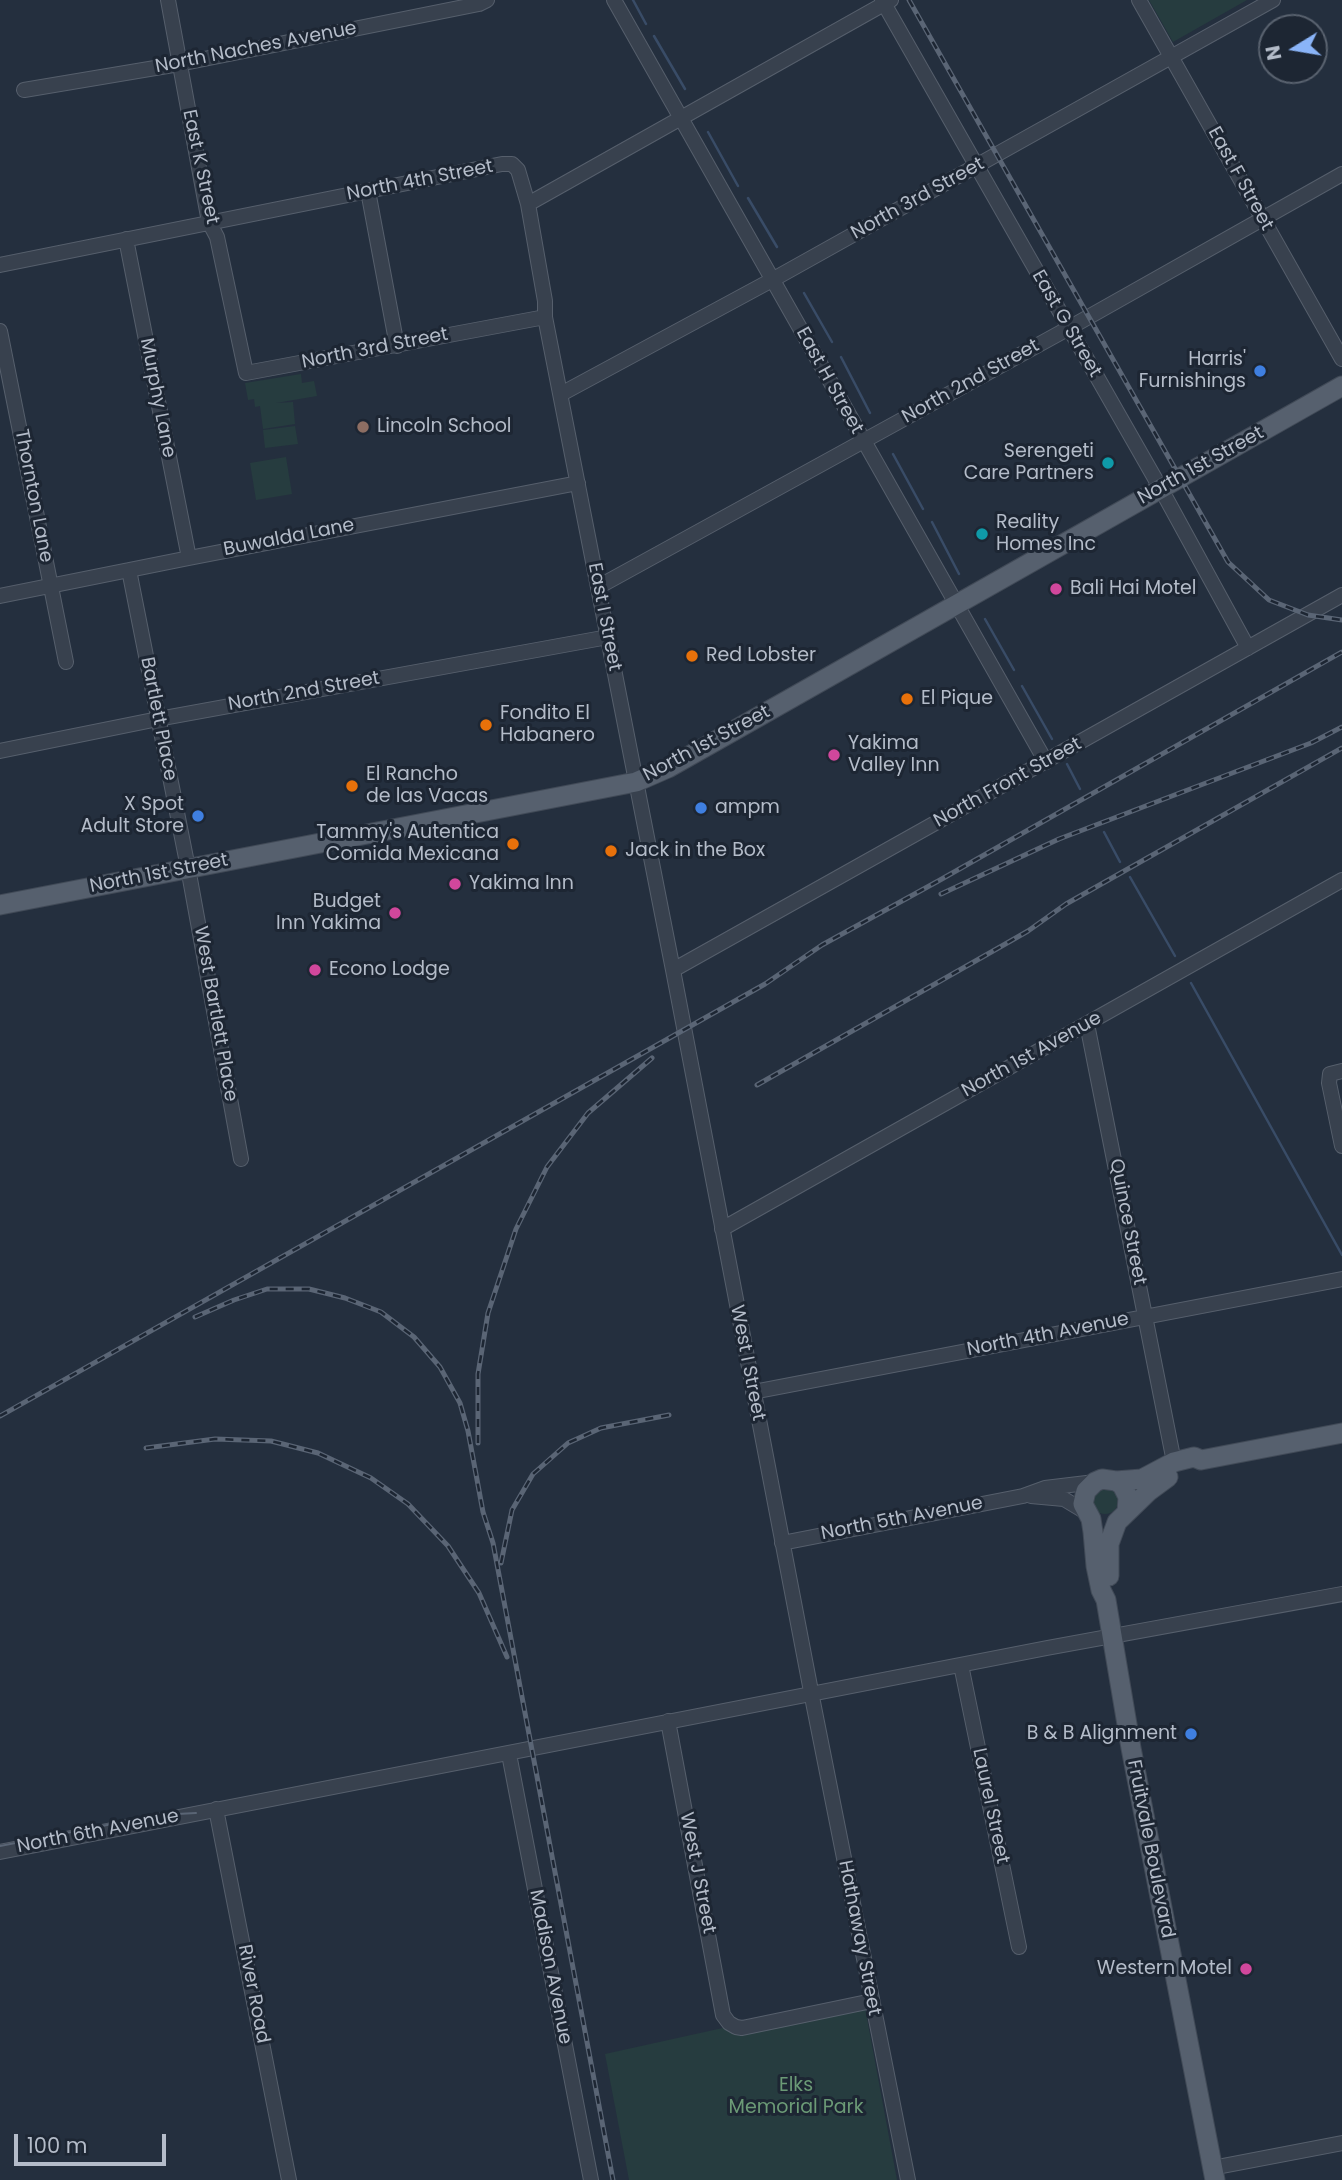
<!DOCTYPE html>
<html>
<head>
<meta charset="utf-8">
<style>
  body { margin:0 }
  #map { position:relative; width:1342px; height:2180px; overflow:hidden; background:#242f3e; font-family:Poppins,sans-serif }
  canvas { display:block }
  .north { position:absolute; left:1258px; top:14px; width:70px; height:70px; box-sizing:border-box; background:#1d2633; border:2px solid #59626f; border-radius:50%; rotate:259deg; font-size:19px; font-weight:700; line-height:28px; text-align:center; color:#b4bcc9 }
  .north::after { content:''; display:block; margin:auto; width:24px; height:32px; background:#8ab4f8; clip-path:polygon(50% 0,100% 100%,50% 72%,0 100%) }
  .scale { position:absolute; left:14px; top:2134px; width:152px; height:32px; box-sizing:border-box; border:4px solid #b4bcc9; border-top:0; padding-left:9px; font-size:21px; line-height:24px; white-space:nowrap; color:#b4bcc9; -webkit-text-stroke:5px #1d2633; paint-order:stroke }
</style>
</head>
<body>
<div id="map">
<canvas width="1342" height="2180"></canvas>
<div class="north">N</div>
<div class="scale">100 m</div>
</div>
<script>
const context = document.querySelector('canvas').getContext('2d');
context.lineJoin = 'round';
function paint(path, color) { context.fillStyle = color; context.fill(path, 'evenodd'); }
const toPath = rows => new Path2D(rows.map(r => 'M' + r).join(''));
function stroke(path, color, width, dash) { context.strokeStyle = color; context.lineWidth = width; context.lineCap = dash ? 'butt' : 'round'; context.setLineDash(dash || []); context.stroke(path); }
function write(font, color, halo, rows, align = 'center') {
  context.font = font + ' Poppins,sans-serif'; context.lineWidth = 6; context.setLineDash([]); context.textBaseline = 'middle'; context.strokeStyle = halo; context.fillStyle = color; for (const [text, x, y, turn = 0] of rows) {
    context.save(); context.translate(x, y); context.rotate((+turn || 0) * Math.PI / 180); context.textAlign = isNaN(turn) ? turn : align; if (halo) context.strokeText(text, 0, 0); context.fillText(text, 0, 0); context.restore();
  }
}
paint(toPath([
  [1149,0,1247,0,1173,42],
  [301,374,302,383,314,381,317,396,276,403,293,402,295,424,263,429,260,406,255,407,254,399,248,400,245,383],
  [295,426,298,444,265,448,263,430],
  [286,457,292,494,256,500,250,463],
  '1092 1501a13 13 0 1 1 26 0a13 13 0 1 1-26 0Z',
  [863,1997,897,2180,629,2180,605,2054]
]), '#263c3f');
stroke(toPath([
  [633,0,646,24],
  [654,36,685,89],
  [708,132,738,186],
  [748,198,777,247],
  [804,293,832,342],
  [841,357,870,413],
  [893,454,923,509],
  [932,522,959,574],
  [985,619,1014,670],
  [1022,686,1052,739],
  [1067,764,1080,789],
  [1104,832,1120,862],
  [1130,877,1175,956],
  [1191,983,1342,1255]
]), '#394c67', 2.5);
const minor = toPath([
  [168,0,209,222,217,237,246,373,545,317],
  [614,0,1046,762],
  [882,0,1161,489,1248,648],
  [1139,0,1342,359],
  [24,90,179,64,479,4,487,0],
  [368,191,397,346],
  [528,204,891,0],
  [126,239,189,558],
  [0,265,502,164,512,164,518,170,528,204,545,301,545,317,673,970,814,1707,908,2180],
  [0,331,66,662],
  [561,394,772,280,1273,0],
  [129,570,188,868,241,1159],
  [598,587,1069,328,1342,174],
  [0,596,189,558,578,483],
  [0,751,158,719,608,637],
  [673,970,1342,595],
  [1087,1024,1174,1462],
  [1342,1071,1330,1074,1329,1083,1342,1146],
  [722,1229,1342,880],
  [753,1392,1342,1279],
  [1031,1496,1064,1499,1084,1511],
  [782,1543,1023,1496,1045,1488,1095,1482],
  [961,1665,1019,1947],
  [668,1721,723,2015,729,2023,736,2027,742,2028,872,2001],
  [509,1754,591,2180],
  [216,1809,289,2180],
  [0,1852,1047,1648,1342,1594],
  [1212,2168,1342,2143]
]);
const major = toPath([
  [0,905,636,782,668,768,1342,386],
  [1116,1481,1142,1479,1174,1462,1194,1457,1201,1460,1342,1433],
  [1127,1511,1128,1497,1122,1485,1116,1481,1102,1479,1095,1482,1086,1491,1083,1504,1091,1519,1093,1532,1096,1566,1101,1590,1106,1600,1131,1748,1215,2180],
  [1109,1576,1109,1544,1117,1522,1149,1491,1168,1477]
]);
stroke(minor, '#565f6c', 16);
stroke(major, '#414a57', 21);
stroke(minor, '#38414e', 14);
stroke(major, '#56606e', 19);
stroke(toPath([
  [0,1846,158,1815,196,1813]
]), '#5a6575', 2);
const rail = toPath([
  [909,0,1228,562,1269,600,1308,615,1342,620],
  [941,894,1059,839,1311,743,1342,727],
  [757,1085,993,951,1028,931,1066,904,1126,870,1342,748],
  [195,1317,234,1300,267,1289,309,1289,345,1298,381,1312,414,1337,440,1367,460,1403,468,1431,483,1512,493,1543,613,2180],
  [0,1416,765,984,822,945,940,880,1342,652],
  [478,1443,478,1374,488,1313,516,1229,547,1167,588,1113,652,1058],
  [146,1448,215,1439,271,1441,318,1453,371,1478,408,1504,448,1546,479,1593,507,1657],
  [501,1563,512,1510,533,1474,568,1443,601,1428,669,1415]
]);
stroke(rail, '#5a6575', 5);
stroke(rail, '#1d2633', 2.5, [8]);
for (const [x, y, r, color] of [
  [1260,371,7,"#3f7fe0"],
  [363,427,7,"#8d6e63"],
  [1108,463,7,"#0f9aa8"],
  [982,534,7,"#0f9aa8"],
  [1056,589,7,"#d1479c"],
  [692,656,7,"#e8710a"],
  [907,699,7,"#e8710a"],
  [486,725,7,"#e8710a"],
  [834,755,7,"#d1479c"],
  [352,786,7,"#e8710a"],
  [701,808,7,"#3f7fe0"],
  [198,816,7,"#3f7fe0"],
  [513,844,7,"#e8710a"],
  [611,851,7,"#e8710a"],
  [455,884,7,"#d1479c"],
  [395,913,7,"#d1479c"],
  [315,970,7,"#d1479c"],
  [1191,1734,7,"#3f7fe0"],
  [1246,1969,7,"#d1479c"]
]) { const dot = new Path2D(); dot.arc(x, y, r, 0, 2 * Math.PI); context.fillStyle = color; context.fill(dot); stroke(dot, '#1d2633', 2.5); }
write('19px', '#b4bcc9', '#1d2633', [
  ["North Naches Avenue",256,48,-11],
  ["East K Street",200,167,78],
  ["East F Street",1240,179,61],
  ["North 4th Street",420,181,-11],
  ["North 3rd Street",918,199,-29],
  ["East G Street",1066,324,60],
  ["North 3rd Street",375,349,-11],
  ["East H Street",829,381,61],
  ["North 2nd Street",971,382,-29],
  ["Murphy Lane",157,398,79],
  ["North 1st Street",1201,466,-29],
  ["Thornton Lane",33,496,79],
  ["Buwalda Lane",289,538,-11],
  ["East I Street",604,617,79],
  ["North 2nd Street",304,692,-10],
  ["Bartlett Place",158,719,79],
  ["North 1st Street",707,744,-28],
  ["North Front Street",1008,783,-29],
  ["North 1st Street",159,874,-11],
  ["West Bartlett Place",215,1014,80],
  ["North 1st Avenue",1032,1055,-29],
  ["Quince Street",1127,1222,79],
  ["North 4th Avenue",1048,1335,-11],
  ["West I Street",747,1363,79],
  ["North 5th Avenue",902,1519,-11],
  ["Laurel Street",990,1806,78],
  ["North 6th Avenue",98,1832,-11],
  ["Fruitvale Boulevard",1150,1849,79],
  ["West J Street",697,1873,79],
  ["Hathaway Street",859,1938,79],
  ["Madison Avenue",550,1967,79],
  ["River Road",253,1994,79]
]);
write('19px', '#b4bcc9', '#1d2633', [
  ["Harris'",1246,360,"right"],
  ["Furnishings",1246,382,"right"],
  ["Lincoln School",377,427],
  ["Serengeti",1094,452,"right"],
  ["Care Partners",1094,474,"right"],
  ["Reality",996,523],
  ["Homes Inc",996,545],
  ["Bali Hai Motel",1070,589],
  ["Red Lobster",706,656],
  ["El Pique",921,699],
  ["Fondito El",500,714],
  ["Habanero",500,736],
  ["Yakima",848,744],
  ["Valley Inn",848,766],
  ["El Rancho",366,775],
  ["de las Vacas",366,797],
  ["X Spot",184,805,"right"],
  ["Adult Store",184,827,"right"],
  ["ampm",715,808],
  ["Tammy's Autentica",499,833,"right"],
  ["Comida Mexicana",499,855,"right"],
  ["Jack in the Box",625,851],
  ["Yakima Inn",469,884],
  ["Budget",381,902,"right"],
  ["Inn Yakima",381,924,"right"],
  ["Econo Lodge",329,970],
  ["B & B Alignment",1177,1734,"right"],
  ["Western Motel",1232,1969,"right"]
], 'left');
write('19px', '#6b9a76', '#1d2633', [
  ["Elks",796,2086],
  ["Memorial Park",796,2108]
]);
</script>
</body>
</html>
